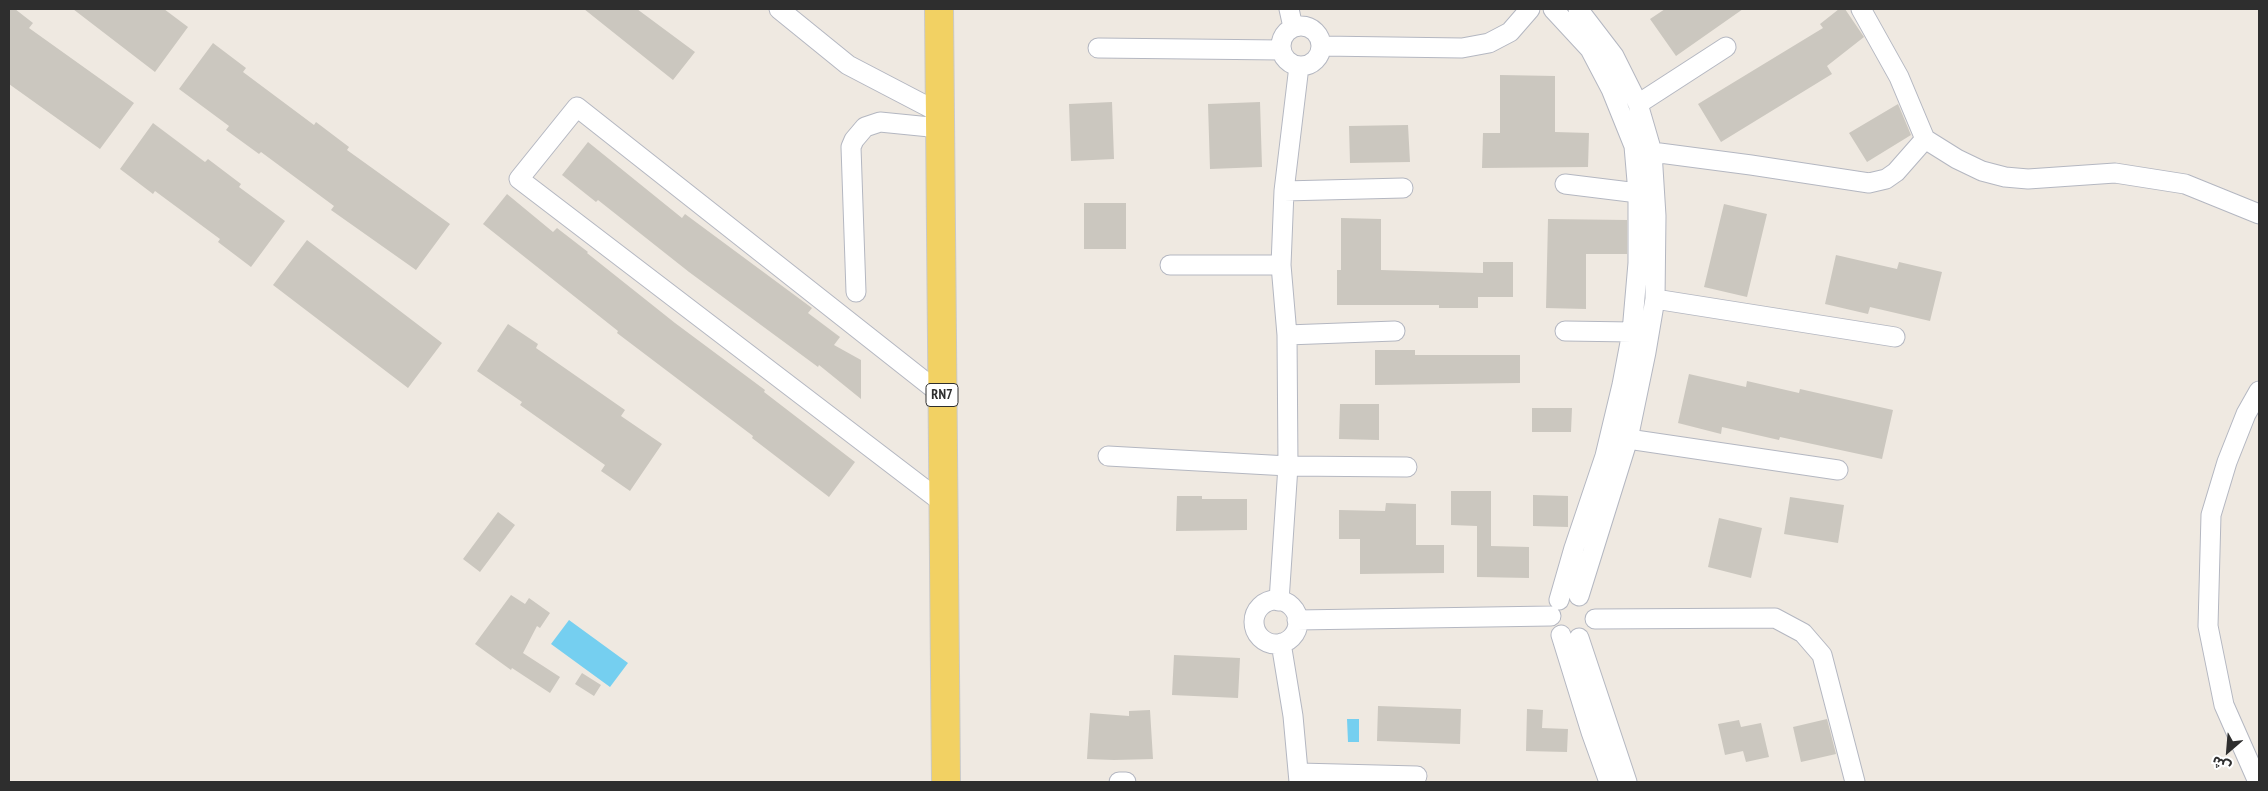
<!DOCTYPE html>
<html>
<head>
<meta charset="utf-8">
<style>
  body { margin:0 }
  #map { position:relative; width:2268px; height:791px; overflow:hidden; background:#efe9e1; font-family:"PT Sans Narrow","Noto Sans Arabic",sans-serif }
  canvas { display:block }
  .frame { position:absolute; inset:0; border:10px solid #2e2e2e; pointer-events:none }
  .north { position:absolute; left:2203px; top:726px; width:50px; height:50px; -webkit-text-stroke:4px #fff; paint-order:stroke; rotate:207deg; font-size:14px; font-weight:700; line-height:20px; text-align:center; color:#2e2e2e }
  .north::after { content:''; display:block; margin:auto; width:18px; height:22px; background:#2e2e2e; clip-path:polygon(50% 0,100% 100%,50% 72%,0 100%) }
</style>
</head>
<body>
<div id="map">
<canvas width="2268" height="791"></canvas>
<div class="frame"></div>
<div class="north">ش</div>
</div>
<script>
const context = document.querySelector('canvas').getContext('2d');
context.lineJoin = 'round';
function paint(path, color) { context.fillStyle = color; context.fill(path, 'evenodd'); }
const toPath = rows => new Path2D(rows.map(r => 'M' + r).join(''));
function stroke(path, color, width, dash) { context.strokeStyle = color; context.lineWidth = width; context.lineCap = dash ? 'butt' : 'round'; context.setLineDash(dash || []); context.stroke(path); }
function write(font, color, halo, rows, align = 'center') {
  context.font = font + ' "PT Sans Narrow",sans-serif'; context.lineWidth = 5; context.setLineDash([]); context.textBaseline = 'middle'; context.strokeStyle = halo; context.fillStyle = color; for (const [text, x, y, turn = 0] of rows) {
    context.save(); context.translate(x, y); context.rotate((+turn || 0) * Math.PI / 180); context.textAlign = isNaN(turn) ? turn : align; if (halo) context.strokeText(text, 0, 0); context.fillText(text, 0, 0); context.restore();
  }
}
paint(toPath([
  [569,620,628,663,610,687,551,644],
  [1347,719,1359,719,1359,742,1348,742]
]), '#75cff0');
paint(toPath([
  [9,9,15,9,33,23,29,28,134,103,100,149,9,84],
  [73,9,164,9,188,27,155,72],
  [584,9,637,9,695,52,673,80],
  [1665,9,1743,9,1676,56,1650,19],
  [1839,9,1845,9,1864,37,1827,66,1832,74,1721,142,1698,104,1823,28,1820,24],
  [213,43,246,68,243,72,314,125,316,122,349,147,347,150,450,224,416,270,331,210,334,206,261,152,259,154,226,130,229,126,179,89],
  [1500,75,1555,76,1555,132,1589,133,1588,167,1482,168,1483,133,1500,133],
  [1112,102,1114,159,1071,161,1069,104],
  [1260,102,1262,167,1210,169,1208,104],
  [1898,104,1911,135,1867,162,1849,133],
  [153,123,205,162,208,159,241,184,239,187,285,221,251,267,218,242,220,239,155,191,153,194,120,169],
  [1408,125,1410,162,1350,163,1349,126],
  [588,142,682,218,685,214,812,308,808,313,840,337,834,345,861,360,861,399,819,365,818,367,689,272,598,200,596,202,562,175],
  [507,194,553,232,557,228,588,252,587,253,675,323,765,390,764,392,855,462,829,497,752,438,753,436,617,333,618,331,483,224],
  [1084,203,1126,203,1126,249,1084,249],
  [1724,204,1767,214,1747,297,1704,287],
  [1341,218,1381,219,1381,270,1483,273,1483,262,1513,262,1513,297,1478,297,1478,308,1439,308,1439,305,1337,305,1337,270,1341,270],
  [1548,219,1627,220,1627,254,1586,254,1586,309,1546,308],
  [307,240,442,343,408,388,273,285],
  [1836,255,1897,269,1899,262,1942,272,1930,321,1870,307,1868,314,1825,304],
  [508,324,538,344,536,348,625,410,621,416,662,444,630,491,601,471,605,465,520,405,522,402,477,371],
  [1375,350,1415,350,1415,355,1520,355,1520,383,1375,385],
  [1689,374,1746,387,1747,381,1799,393,1800,389,1893,410,1882,459,1780,437,1779,440,1722,427,1721,434,1678,423],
  [1340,404,1379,404,1379,440,1339,439],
  [1532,408,1572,408,1571,432,1532,432],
  [1451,491,1491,491,1491,546,1529,547,1529,578,1477,577,1477,526,1451,525],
  [1533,495,1568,496,1568,527,1533,526],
  [1177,496,1202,496,1202,499,1247,499,1247,530,1176,531],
  [1790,497,1844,505,1838,543,1784,534],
  [1386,503,1416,504,1416,545,1444,545,1444,573,1360,574,1360,539,1339,539,1339,510,1385,511],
  [498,512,515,525,480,572,463,559],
  [1719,518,1762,528,1751,578,1708,567],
  [511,595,525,604,529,598,550,613,540,628,537,626,523,653,560,677,550,693,512,668,511,670,475,644],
  [1174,655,1240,658,1238,698,1172,695],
  [582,673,601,685,594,696,575,684],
  [1378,706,1461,709,1460,744,1377,741],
  [1527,709,1543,710,1542,728,1568,729,1567,752,1526,751],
  [1150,710,1153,759,1114,760,1087,759,1090,713,1129,716,1129,711],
  [1827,719,1836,754,1801,762,1793,727],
  [1739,720,1741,727,1761,723,1769,757,1746,762,1743,751,1725,755,1718,724]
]), '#cbc7bf');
const minor = toPath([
  [779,9,848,65,940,113],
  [1289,9,1293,27],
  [1553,9,1590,49,1611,89,1634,146,1638,193,1638,263,1632,332,1622,385,1605,456,1574,548,1559,600],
  [1578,9,1614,56,1638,104,1652,152,1656,216,1655,299,1646,352,1628,439,1579,596],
  [1861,9,1899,77,1925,139,1957,159,1982,171,2005,177,2028,179,2115,173,2185,184,2259,214],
  '1281 46a20 20 0 1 1 40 0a20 20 0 1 1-40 0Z',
  [1322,46,1462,48,1489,43,1510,32,1530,9],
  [1098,48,1281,50],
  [1638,104,1726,47],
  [1652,152,1751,165,1869,183,1886,179,1896,172,1925,139],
  [1565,184,1638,193],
  [1284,191,1403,188],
  [1170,265,1281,265],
  [856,292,851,147,854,140,865,127,880,122,940,128],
  [1655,299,1895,337],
  [1565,331,1632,332],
  [1287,335,1395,331],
  [942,395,577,107,519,179,943,503],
  [1628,439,1838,470],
  [1108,456,1288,466,1407,467],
  '1254 622a22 22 0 1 1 44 0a22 22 0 1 1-44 0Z',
  [1279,601,1288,466,1287,335,1281,265,1284,191,1299,66],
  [1595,619,1775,618,1803,633,1822,655,1855,782],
  [1297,620,1551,616],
  [1561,635,1591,732,1609,782],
  [1579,638,1627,782],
  [1281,643,1293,716,1299,782],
  [1299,773,1417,776],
  [1119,782,1126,782],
  [2258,782,2224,705,2208,626,2211,515,2227,462,2246,414,2259,391]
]);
const primary = toPath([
  [939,9,946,782]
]);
stroke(minor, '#b4b7c1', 21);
stroke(primary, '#c9c9c9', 30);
stroke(minor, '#fff', 19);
stroke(primary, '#f2d163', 28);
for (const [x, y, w] of [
  [942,395,32]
]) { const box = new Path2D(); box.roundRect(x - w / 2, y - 11.5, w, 23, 4); context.fillStyle = '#fff'; context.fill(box); stroke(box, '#2e2e2e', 1); }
write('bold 14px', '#2e2e2e', null, [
  ["RN7",942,395]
]);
</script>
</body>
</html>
